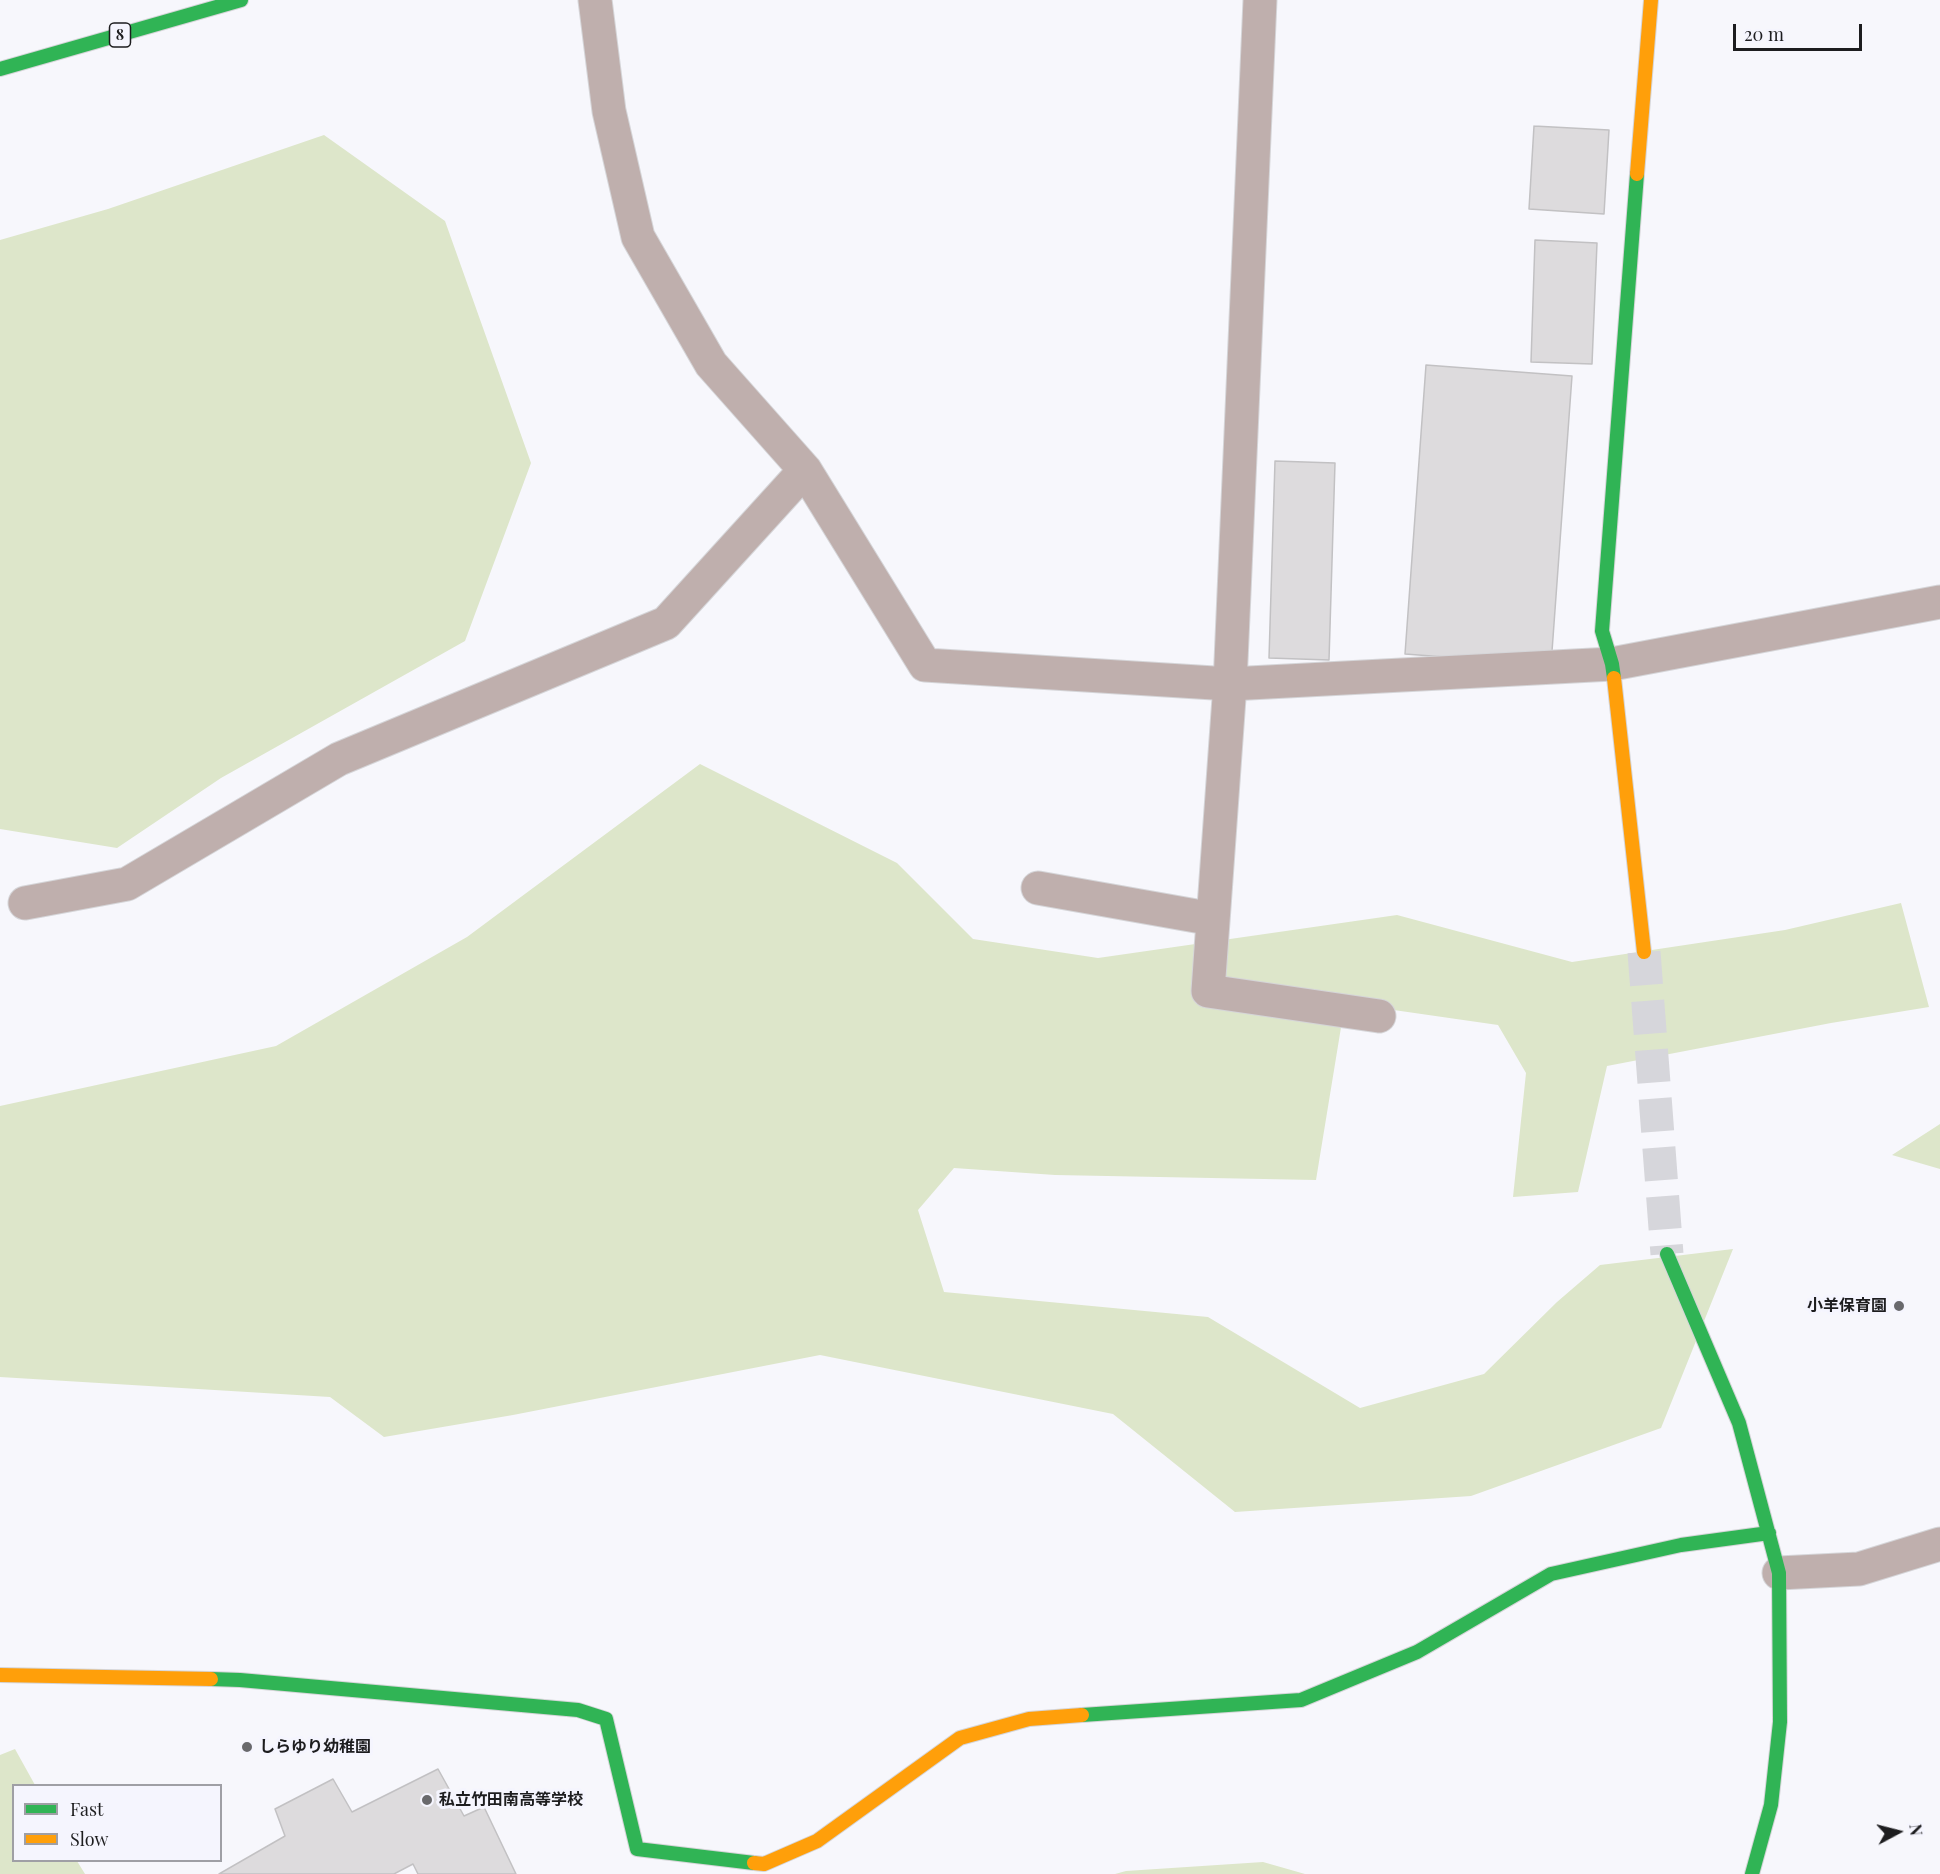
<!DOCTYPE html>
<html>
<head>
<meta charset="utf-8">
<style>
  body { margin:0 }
  #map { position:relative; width:1940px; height:1874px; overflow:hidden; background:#f7f7fc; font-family:"Playfair Display",serif }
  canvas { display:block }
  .legend { position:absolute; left:12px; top:1784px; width:210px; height:78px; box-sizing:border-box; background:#f5f5fe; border:2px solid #9f9fa5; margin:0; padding:8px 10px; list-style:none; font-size:18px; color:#1d1d1f }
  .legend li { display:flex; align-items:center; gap:12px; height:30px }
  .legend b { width:30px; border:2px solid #9f9fa5 }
  .north { position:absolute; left:1868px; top:1802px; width:60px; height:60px; -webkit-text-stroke:4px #f5f5fe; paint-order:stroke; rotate:83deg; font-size:16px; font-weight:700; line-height:24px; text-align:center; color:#1d1d1f }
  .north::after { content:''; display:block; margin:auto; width:21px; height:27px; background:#1d1d1f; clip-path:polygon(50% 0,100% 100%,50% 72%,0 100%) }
  .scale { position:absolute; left:1733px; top:24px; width:129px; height:27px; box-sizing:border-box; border:3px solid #1d1d1f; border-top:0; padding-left:8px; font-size:18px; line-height:21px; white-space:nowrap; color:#1d1d1f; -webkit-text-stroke:4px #f5f5fe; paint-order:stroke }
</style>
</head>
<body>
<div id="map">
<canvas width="1940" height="1874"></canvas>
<ul class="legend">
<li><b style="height:8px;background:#30b455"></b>Fast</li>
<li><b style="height:8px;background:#ff9f0a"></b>Slow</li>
</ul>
<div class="north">N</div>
<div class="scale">20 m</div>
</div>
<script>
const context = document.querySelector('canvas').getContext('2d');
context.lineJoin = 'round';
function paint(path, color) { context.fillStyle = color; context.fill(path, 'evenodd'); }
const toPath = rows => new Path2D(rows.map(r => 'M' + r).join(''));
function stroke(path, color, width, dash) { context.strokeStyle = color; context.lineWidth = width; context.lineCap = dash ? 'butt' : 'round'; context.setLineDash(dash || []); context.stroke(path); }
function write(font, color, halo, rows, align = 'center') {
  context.font = font + ' "Playfair Display","Noto Sans JP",serif'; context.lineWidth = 6; context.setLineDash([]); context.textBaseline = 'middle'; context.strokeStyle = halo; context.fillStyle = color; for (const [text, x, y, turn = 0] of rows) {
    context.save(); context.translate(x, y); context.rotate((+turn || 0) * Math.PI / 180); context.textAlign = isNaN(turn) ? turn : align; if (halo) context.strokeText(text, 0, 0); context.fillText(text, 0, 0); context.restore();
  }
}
paint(toPath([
  [324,135,445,221,531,463,465,641,221,778,117,848,0,829,0,240,108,209],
  [700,764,897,863,973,939,1098,958,1397,915,1572,962,1785,930,1901,903,1929,1007,1831,1023,1607,1066,1578,1192,1513,1197,1526,1073,1498,1025,1345,1003,1316,1180,1055,1175,954,1168,918,1210,944,1292,1208,1317,1360,1408,1484,1374,1557,1302,1600,1265,1733,1249,1661,1428,1471,1496,1235,1512,1113,1414,820,1355,513,1415,384,1437,330,1397,0,1377,0,1106,276,1046,467,937],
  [1940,1124,1940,1169,1892,1155],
  [15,1749,35,1785,14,1786,14,1860,77,1861,85,1874,0,1874,0,1755],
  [1263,1862,1305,1874,1115,1874,1126,1871]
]), '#dde6ca');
const building = toPath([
  [1534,126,1609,130,1604,214,1529,209,1534,126],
  [1535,240,1597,243,1592,364,1531,362,1535,240],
  [1426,365,1572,376,1551,665,1405,654,1426,365],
  [1275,461,1335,463,1329,660,1269,658,1275,461],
  [438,1769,464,1816,484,1807,516,1874,418,1874,413,1864,394,1874,219,1874,285,1836,275,1809,333,1779,352,1812,438,1769]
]);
paint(building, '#dddbdd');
stroke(building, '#c2c1c3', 1.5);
stroke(toPath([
  [1644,952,1667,1254]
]), '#d6d6db', 33, [33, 16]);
const street = toPath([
  [595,0,609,111,638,237,711,364,805,470,925,665,1230,684,1612,664,1940,602],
  [1260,0,1230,684,1208,991,1379,1016],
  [1038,888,1213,919],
  [25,903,127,884,339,759,666,623,805,470],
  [1779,1573,1859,1569,1940,1544]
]);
const fast = toPath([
  [0,69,241,0],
  [1614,678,1612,664,1602,631,1637,174],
  [1667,1254,1739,1423,1779,1573,1780,1722,1771,1805,1752,1874],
  [211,1679,240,1680,578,1710,606,1719,637,1849,754,1863],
  [1082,1715,1301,1700,1417,1652,1551,1574,1681,1545,1769,1533]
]);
const slow = toPath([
  [1637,174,1651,0],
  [1614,678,1644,952],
  [0,1675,211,1679],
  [754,1863,764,1864,817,1841,960,1738,1029,1719,1082,1715]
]);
stroke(street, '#d5d5d8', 35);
stroke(fast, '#d5d5d8', 16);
stroke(slow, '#d5d5d8', 16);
stroke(street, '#bfafad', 33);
stroke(fast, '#30b455', 14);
stroke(slow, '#ff9f0a', 14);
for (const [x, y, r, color] of [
  [1899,1306,6,"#69696c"],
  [247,1747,6,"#69696c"],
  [427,1800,6,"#69696c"]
]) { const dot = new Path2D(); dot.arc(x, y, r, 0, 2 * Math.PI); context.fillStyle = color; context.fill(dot); stroke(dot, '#f5f5fe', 2); }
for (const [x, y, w] of [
  [120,35,21]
]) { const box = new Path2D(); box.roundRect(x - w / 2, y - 12, w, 24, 4.5); context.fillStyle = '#f5f5fe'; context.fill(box); stroke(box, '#1d1d1f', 1.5); }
write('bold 15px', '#1d1d1f', null, [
  ["8",120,35]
]);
write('bold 16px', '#1d1d1f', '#f5f5fe', [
  ["小羊保育園",1887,1306,"right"],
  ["しらゆり幼稚園",259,1747],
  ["私立竹田南高等学校",439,1800]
], 'left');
</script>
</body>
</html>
